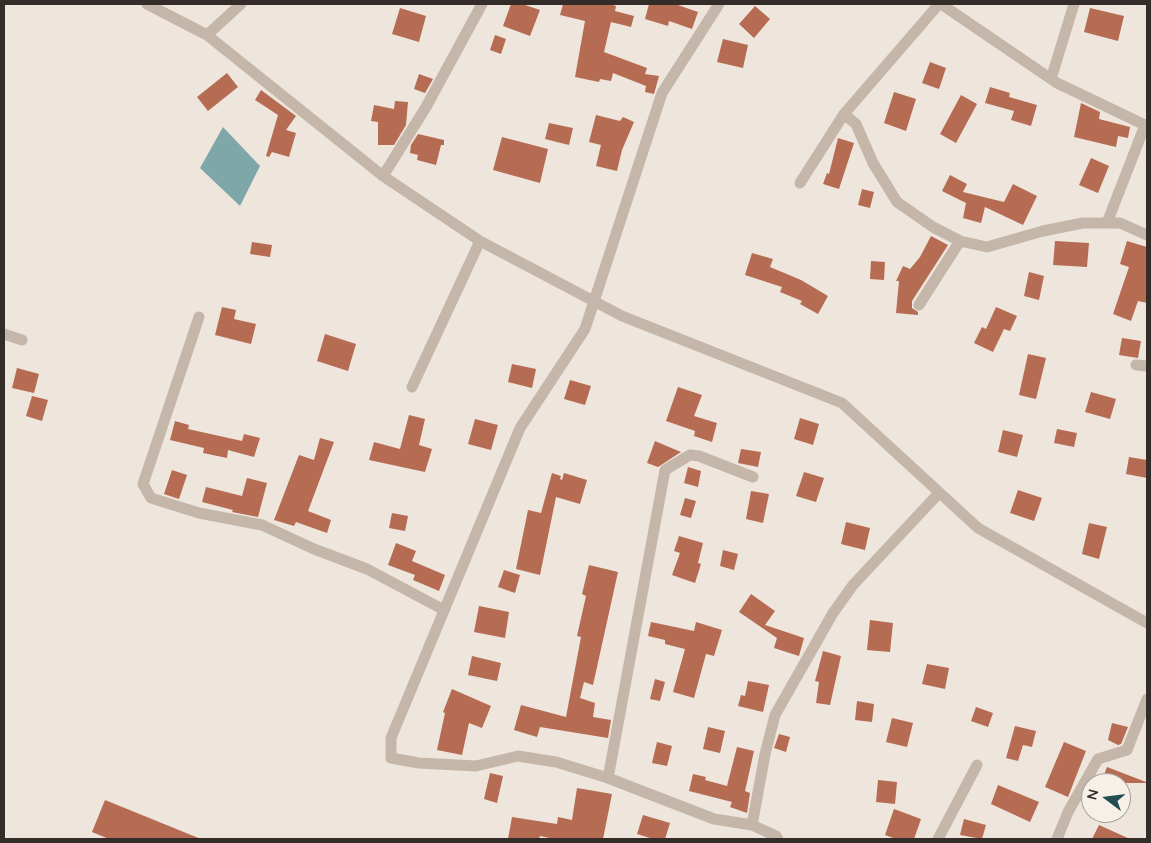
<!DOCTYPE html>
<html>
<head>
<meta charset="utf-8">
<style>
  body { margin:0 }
  #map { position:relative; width:1151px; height:843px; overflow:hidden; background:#eee6dc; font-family:Quicksand,sans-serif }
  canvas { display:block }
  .frame { position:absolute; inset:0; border:5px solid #332c28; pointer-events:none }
  .north { position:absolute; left:1081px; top:773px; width:50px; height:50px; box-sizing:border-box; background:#f7f0e8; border:1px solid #a9a29b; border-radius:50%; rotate:285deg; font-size:14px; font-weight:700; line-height:20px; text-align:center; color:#332c28 }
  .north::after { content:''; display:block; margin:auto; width:18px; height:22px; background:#234c50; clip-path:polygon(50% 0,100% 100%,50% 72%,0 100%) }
</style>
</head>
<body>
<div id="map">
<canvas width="1151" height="843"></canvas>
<div class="frame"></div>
<div class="north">N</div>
</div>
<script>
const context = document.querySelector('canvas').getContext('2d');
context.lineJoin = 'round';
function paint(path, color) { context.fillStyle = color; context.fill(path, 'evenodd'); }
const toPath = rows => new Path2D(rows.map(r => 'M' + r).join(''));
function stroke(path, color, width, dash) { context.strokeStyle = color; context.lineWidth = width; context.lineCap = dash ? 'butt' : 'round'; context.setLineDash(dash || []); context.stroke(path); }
paint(toPath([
  [223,127,260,166,240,206,200,168]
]), '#7fa6a8');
paint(toPath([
  [511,4,522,4,540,10,530,36,503,26],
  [563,4,609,4,616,6,615,11,634,16,631,27,611,22,604,52,647,68,645,74,659,76,654,94,645,92,646,86,613,73,611,81,600,79,599,82,575,77,585,21,560,15],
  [649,4,675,4,698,12,692,29,669,21,668,26,645,19],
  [755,6,770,19,754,38,739,24],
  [400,8,426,16,419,42,392,34],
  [1090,8,1124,16,1118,41,1084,32],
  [495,35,506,39,501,54,490,50],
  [723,39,748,45,743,68,717,62],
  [930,62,946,68,939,89,922,83],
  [227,73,238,87,208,111,197,97],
  [419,74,433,79,425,93,414,89],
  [990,87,1010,93,1009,97,1037,105,1031,126,1011,120,1014,111,985,103],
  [261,90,296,116,286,130,296,133,289,157,272,152,269,157,266,156,278,115,255,100],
  [894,92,916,99,906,131,884,123],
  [961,95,977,104,956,143,940,134],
  [395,101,408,102,406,125,394,145,378,145,378,122,371,121,374,105,394,109],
  [1081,103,1100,112,1099,119,1130,127,1128,138,1118,136,1116,147,1074,137],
  [596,115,620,121,623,117,634,122,622,150,617,171,596,166,601,145,589,142],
  [549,123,573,128,569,145,545,139],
  [418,134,444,140,444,145,441,145,436,165,417,160,418,155,410,153,411,145],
  [502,137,548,149,540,183,493,170],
  [838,138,854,143,839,189,823,184,827,173,829,174],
  [1091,158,1109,166,1098,193,1079,185],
  [950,175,967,184,963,192,1004,202,1013,184,1037,196,1023,225,985,207,981,223,963,218,966,203,942,191],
  [862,189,874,192,870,208,858,205],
  [931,236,948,245,912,301,912,308,918,312,918,315,896,313,899,281,896,281,903,266,910,269,920,257],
  [1055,241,1089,243,1087,267,1053,265],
  [1127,241,1147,247,1147,303,1138,301,1131,321,1113,314,1129,267,1120,264],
  [252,242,272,245,270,257,250,254],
  [752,253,773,259,770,267,801,280,828,296,818,314,800,304,802,301,780,292,782,287,745,275],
  [871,261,885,262,884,280,870,279],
  [1029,272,1044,276,1039,300,1024,296],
  [222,307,236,310,234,319,256,324,251,344,215,335],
  [996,307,1017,316,1010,331,1004,329,993,352,974,343,982,327,986,329],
  [325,334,356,344,348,371,317,361],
  [1122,338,1141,341,1138,358,1119,355],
  [1028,354,1046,358,1036,399,1019,395],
  [512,364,536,369,532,388,508,382],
  [17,368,39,374,34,393,12,388],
  [570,380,591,386,585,405,564,399],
  [678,387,702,395,694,416,717,423,712,442,694,436,695,431,666,421],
  [1091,392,1116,399,1110,419,1085,412],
  [32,396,48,400,42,421,26,416],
  [409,415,425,419,419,445,432,449,425,472,369,460,374,442,400,449],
  [800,418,819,424,813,445,794,439],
  [475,419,498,425,491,450,468,444],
  [175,421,189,425,188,429,242,441,244,434,260,438,254,457,228,450,227,458,203,453,204,448,170,440],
  [1057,429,1077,433,1074,447,1054,443],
  [1003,430,1023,435,1017,457,998,452],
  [320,438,334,442,308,511,331,520,327,533,296,522,294,526,274,520,299,455,314,460],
  [655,441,669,447,681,452,658,467,647,463],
  [741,449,761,452,758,467,738,463],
  [1129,457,1147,460,1147,478,1126,474],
  [688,467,701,471,698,487,684,483],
  [172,470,187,475,179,499,164,494],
  [804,472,824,478,816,502,796,496],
  [552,473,561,476,560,479,562,480,564,473,587,480,580,504,556,497,540,575,516,569,528,510,541,513],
  [247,478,267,483,258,517,232,512,233,510,202,502,206,487,242,496],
  [1018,490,1042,498,1034,521,1010,513],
  [751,491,769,494,763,523,746,519],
  [685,498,696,501,691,518,680,515],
  [392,513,408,516,405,531,389,528],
  [846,522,870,528,865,550,841,544],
  [1089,523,1107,527,1099,559,1082,554],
  [679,536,703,543,698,563,701,564,695,583,672,575,680,553,674,551],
  [396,543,416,551,412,561,445,575,439,591,413,580,415,575,388,565],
  [723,550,738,554,734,570,720,566],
  [589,565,618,572,593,685,584,682,580,698,595,703,593,717,611,720,608,738,540,727,537,737,514,730,521,705,566,717,581,637,577,636,586,596,582,594],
  [504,570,520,575,515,593,498,587],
  [751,594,775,611,765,625,804,638,799,656,774,648,777,638,739,612],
  [479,606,509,612,505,638,474,632],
  [870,620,893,623,890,652,867,650],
  [651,622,694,631,696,622,722,630,714,656,706,654,694,698,673,692,685,649,665,644,665,640,648,636],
  [823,651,841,656,830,705,816,703,819,682,815,681],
  [472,656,501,663,497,681,468,675],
  [927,664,949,668,945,689,922,684],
  [655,679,665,682,660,701,650,699],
  [748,681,769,685,763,712,738,706,741,695,745,696],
  [452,689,491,706,482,728,469,723,462,755,437,750,445,713,443,712],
  [857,701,874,704,872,722,855,720],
  [976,707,993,713,988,727,971,721],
  [892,718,913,723,907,747,886,742],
  [1112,723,1128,727,1121,744,1118,745,1108,740],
  [1015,726,1036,731,1032,747,1023,745,1018,761,1006,758],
  [708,727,725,731,720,753,703,749],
  [779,734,790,737,786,752,774,748],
  [657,742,672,746,667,766,652,763],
  [1064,742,1086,751,1068,797,1045,787],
  [737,747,754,751,745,791,750,793,747,813,730,807,732,802,689,791,693,774,706,777,705,780,727,786],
  [1107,767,1146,782,1146,783,1101,783],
  [490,773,503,776,497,803,484,799],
  [878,780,897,782,895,804,876,802],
  [998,785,1039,802,1030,822,991,804],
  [577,788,612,794,603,839,554,839,540,836,539,839,508,839,512,817,557,824,558,817,572,820],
  [105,800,201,839,109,839,92,832],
  [894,809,921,819,914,839,896,839,885,835],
  [643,815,670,823,665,839,653,839,637,834],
  [964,819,986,825,982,839,960,835],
  [1099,825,1130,839,1092,839]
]), '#b66b53');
stroke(toPath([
  [147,4,207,35,383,176,480,241,622,316,842,403,978,528,1147,623],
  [719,4,662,93,585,329,520,428,391,738,391,758,419,763,476,766,518,756,556,762,608,778,714,819,752,825,776,836,778,839],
  [939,4,844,114,856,124,873,163,897,202,933,227,960,241,987,247,1043,231,1083,223,1120,223,1147,235],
  [941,4,1057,83,1147,126],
  [207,35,241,4],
  [1051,79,1074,4],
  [383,176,426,107,482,4],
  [800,183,844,114],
  [1107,223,1145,125],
  [919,305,960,241],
  [199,317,143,484,151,498,199,513,262,525,314,549,367,569,444,610],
  [4,334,22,340],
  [1136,365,1147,366],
  [412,387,480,241],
  [608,778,665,470,690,455,699,456,753,477],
  [752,825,765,754,775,715,833,613,853,585,939,493],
  [938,839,977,765],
  [1057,839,1068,812,1098,759,1127,750,1147,699]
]), '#c5b6aa', 11);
</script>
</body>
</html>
